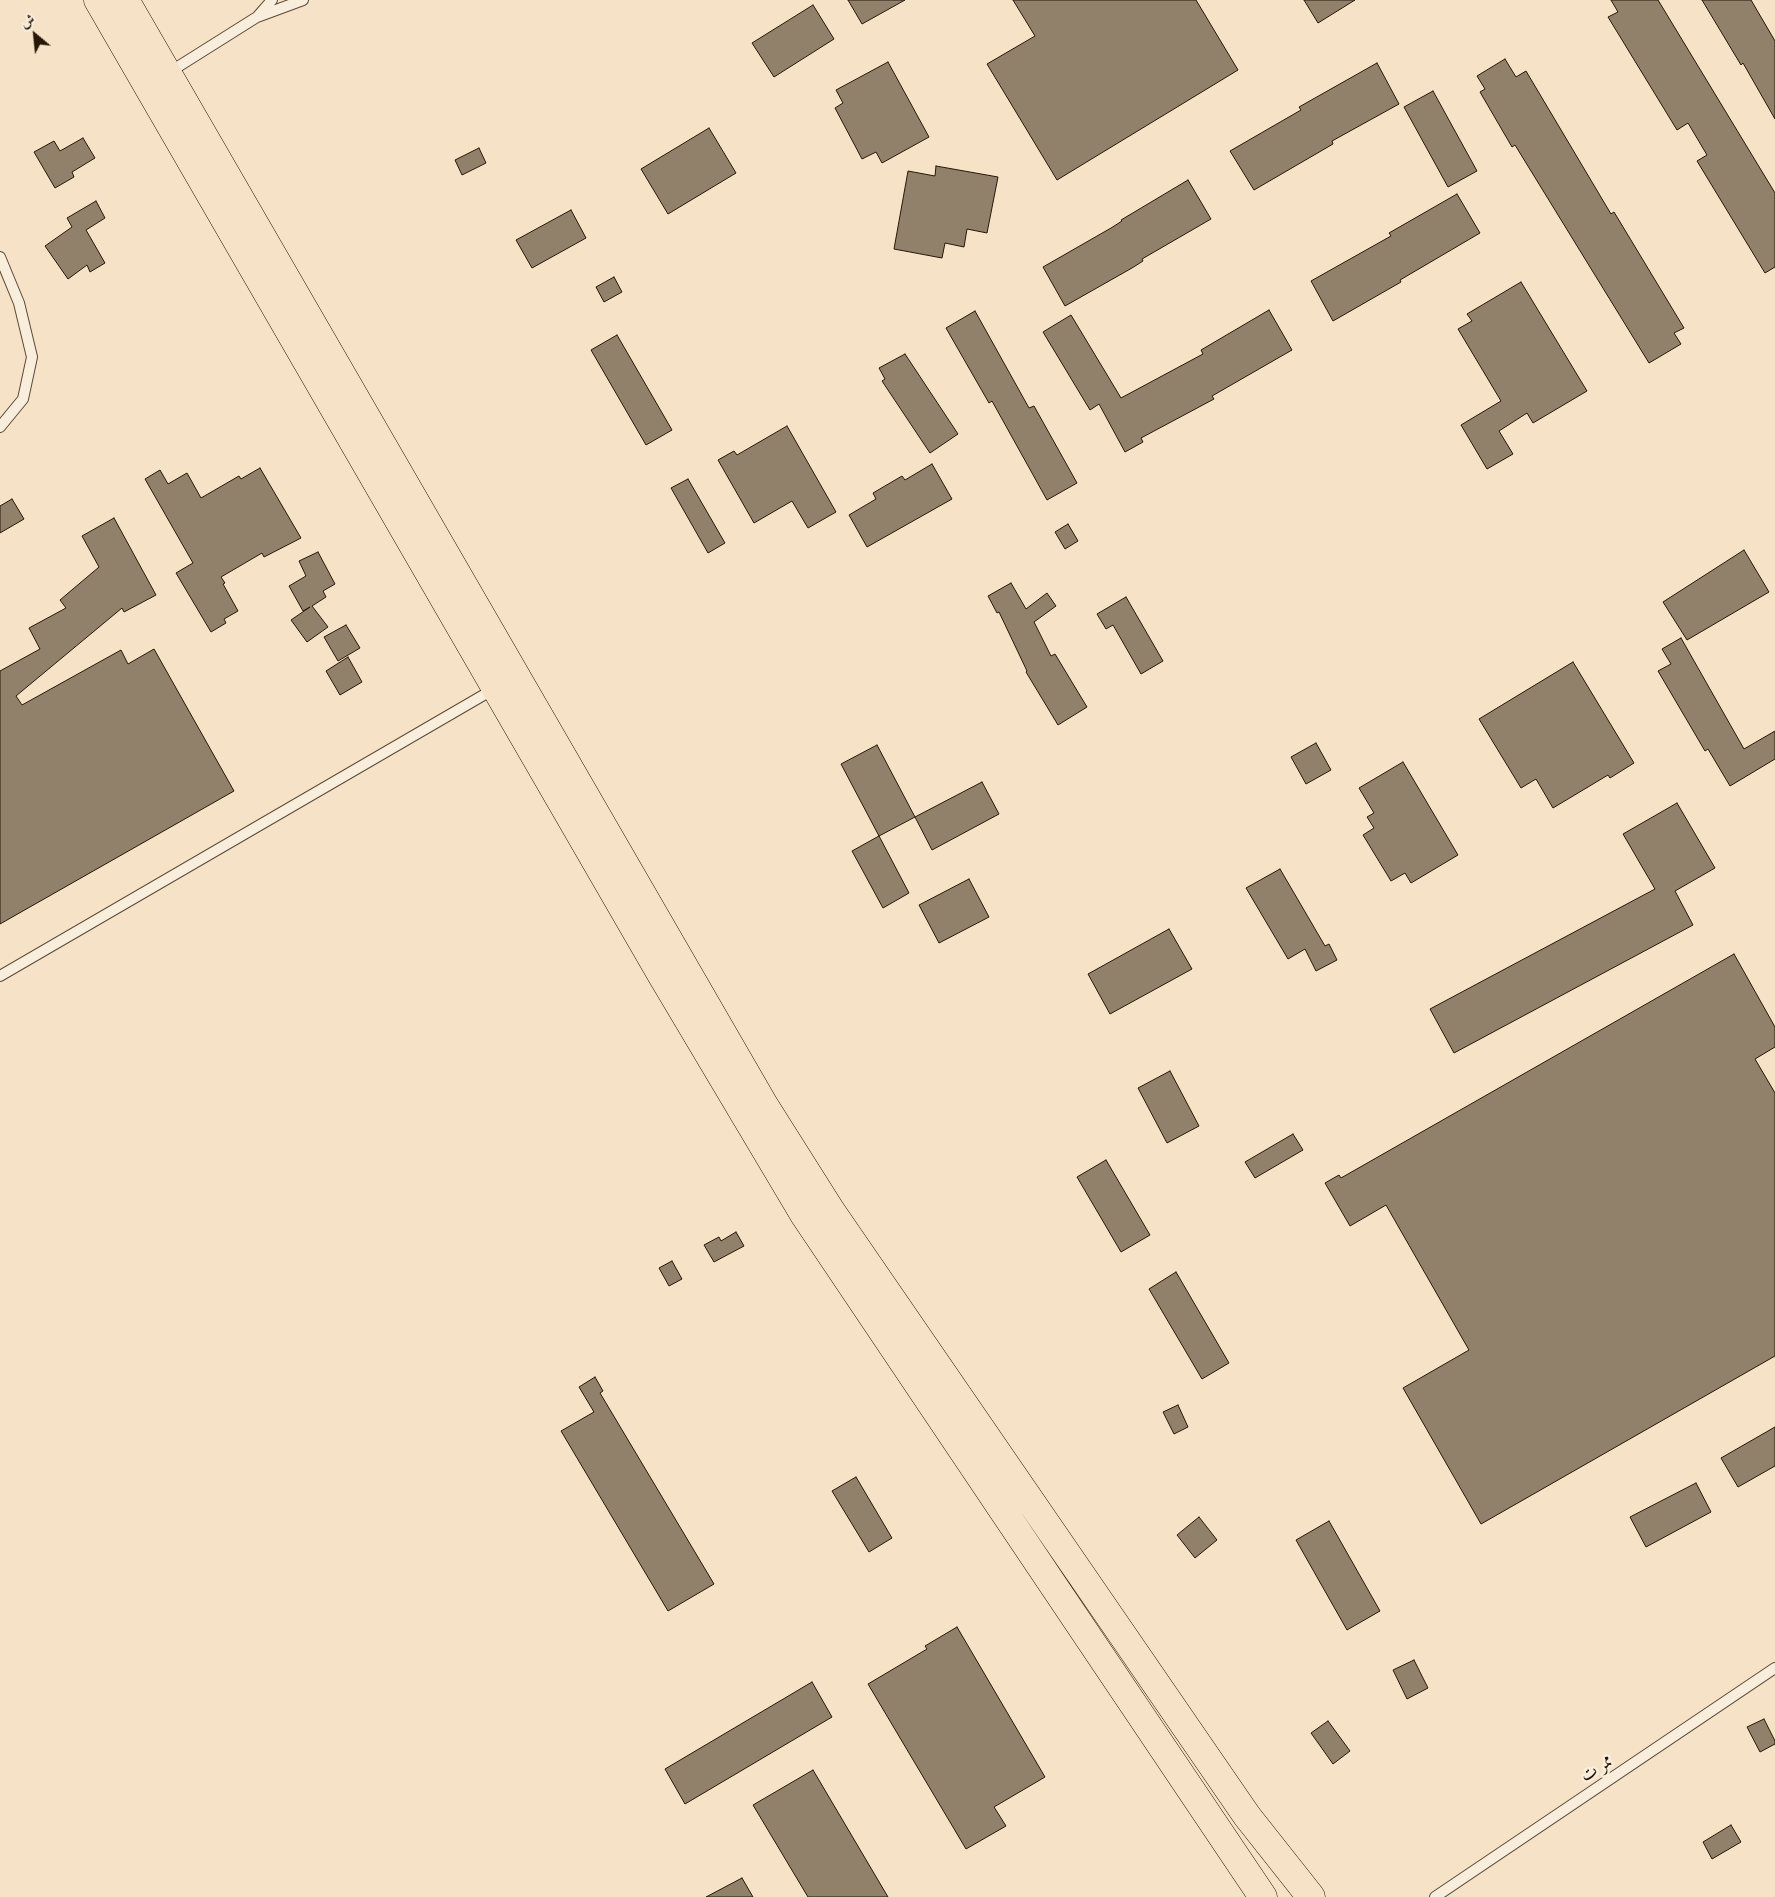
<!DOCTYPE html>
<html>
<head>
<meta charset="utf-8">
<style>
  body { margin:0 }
  #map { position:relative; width:1775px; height:1897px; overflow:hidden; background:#f6e3c7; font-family:"Libre Bodoni",Amiri,serif }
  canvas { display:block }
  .north { position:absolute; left:10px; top:10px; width:50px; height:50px; -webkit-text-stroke:4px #f9eddb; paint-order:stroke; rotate:332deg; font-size:14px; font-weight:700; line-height:20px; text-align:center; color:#261706 }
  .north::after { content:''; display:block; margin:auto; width:18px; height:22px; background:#261706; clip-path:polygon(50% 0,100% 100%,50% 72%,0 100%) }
</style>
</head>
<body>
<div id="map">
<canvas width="1775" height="1897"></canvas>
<div class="north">ش</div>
</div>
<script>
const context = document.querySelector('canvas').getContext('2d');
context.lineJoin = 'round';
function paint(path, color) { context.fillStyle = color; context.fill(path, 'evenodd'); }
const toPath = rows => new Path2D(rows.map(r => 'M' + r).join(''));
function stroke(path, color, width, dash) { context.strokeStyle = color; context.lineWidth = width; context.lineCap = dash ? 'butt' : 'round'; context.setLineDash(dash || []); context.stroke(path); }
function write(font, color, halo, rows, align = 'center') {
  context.font = font + ' "Libre Bodoni",Amiri,serif'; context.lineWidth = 5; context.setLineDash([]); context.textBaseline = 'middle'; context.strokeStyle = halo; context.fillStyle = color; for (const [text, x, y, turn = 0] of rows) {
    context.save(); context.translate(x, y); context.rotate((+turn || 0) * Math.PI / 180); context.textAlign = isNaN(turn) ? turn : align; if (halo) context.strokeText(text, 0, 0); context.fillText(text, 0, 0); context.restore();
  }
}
const building = toPath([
  [848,0,905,0,862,24,848,0],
  [1013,0,1196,0,1238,70,1057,180,987,64,1035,36,1013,0],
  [1304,0,1355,0,1318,23,1304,0],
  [1611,0,1658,0,1775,193,1775,267,1765,273,1697,161,1707,155,1688,123,1677,130,1608,17,1618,12,1611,0],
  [1702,0,1751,0,1775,41,1775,119,1743,63,1741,65,1702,0],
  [813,5,834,39,774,77,752,43,813,5],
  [1505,59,1516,77,1526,71,1611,214,1614,212,1684,328,1674,333,1681,344,1649,363,1515,145,1512,147,1480,92,1485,89,1477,76,1505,59],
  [888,62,929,137,882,163,876,152,862,159,835,108,843,103,836,90,888,62],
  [1377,63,1399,104,1332,141,1333,144,1254,190,1230,151,1301,110,1299,107,1377,63],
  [1433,91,1477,171,1448,187,1404,107,1433,91],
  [709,128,736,173,668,214,641,169,709,128],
  [83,138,95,158,72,172,74,177,55,188,34,152,54,141,60,151,83,138],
  [479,148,486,163,462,175,455,160,479,148],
  [936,166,998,177,987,233,967,229,964,247,945,243,942,258,894,249,908,171,935,176,936,166],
  [1188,180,1211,219,1142,259,1143,261,1132,268,1065,306,1043,267,1111,228,1122,221,1121,220,1188,180],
  [1457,194,1480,233,1400,280,1401,282,1333,321,1311,281,1391,236,1389,233,1457,194],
  [96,201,105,218,86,230,105,263,90,272,87,265,68,279,45,246,72,227,67,218,96,201],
  [571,210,586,238,532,268,516,240,571,210],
  [614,277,622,292,604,302,596,287,614,277],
  [1521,282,1587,391,1533,423,1527,413,1499,431,1513,454,1487,469,1461,425,1501,401,1458,329,1472,321,1467,314,1521,282],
  [1269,310,1292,350,1212,396,1214,399,1141,438,1143,442,1125,452,1099,404,1090,410,1043,332,1071,315,1121,398,1203,354,1201,350,1269,310],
  [975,311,1029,408,1034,406,1077,483,1047,500,992,401,989,403,946,328,975,311],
  [617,335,672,430,646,445,591,350,617,335],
  [905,354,958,434,930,453,882,381,885,379,879,368,905,354],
  [787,426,836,512,808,528,792,501,754,523,718,460,734,451,737,455,787,426],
  [932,464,952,499,867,547,849,515,876,499,873,493,902,476,905,480,932,464],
  [260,468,301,538,264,557,262,553,221,577,225,583,223,584,238,611,224,619,226,623,211,632,176,573,193,563,145,479,160,470,168,484,187,473,201,498,239,476,241,479,260,468],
  [688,479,725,543,708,553,671,488,688,479],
  [12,499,24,519,0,533,0,506,12,499],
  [114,518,156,595,124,612,122,608,16,696,22,705,121,650,128,664,154,649,234,791,0,924,0,671,40,649,29,628,66,608,60,600,99,567,82,536,114,518],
  [1068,524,1078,541,1065,549,1055,532,1068,524],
  [1744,550,1769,592,1687,640,1663,602,1744,550],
  [318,552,335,584,323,591,326,597,312,606,328,627,307,642,291,620,310,607,303,611,289,586,306,576,299,561,318,552],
  [1011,583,1026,609,1047,593,1056,606,1034,622,1051,656,1055,654,1087,707,1058,725,1026,672,1027,671,999,612,997,613,988,596,1011,583],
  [1126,597,1163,661,1141,674,1113,625,1106,629,1097,614,1126,597],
  [346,625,360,648,338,661,324,637,346,625],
  [1681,638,1744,749,1775,731,1775,759,1730,786,1708,749,1705,751,1658,671,1671,664,1662,649,1681,638],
  [348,657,362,682,340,695,326,671,348,657],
  [1573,662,1634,763,1610,778,1608,775,1553,808,1536,779,1521,788,1479,719,1573,662],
  [1316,743,1331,770,1306,784,1291,757,1316,743],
  [877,745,915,817,879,836,841,764,877,745],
  [1403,762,1458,855,1411,883,1405,873,1391,881,1363,835,1374,828,1367,817,1374,813,1359,788,1403,762],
  [982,782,999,814,932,850,915,817,982,782],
  [1677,803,1715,868,1675,891,1693,925,1454,1053,1430,1009,1655,889,1623,834,1677,803],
  [879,836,909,893,883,908,852,851,879,836],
  [1280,869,1325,946,1329,944,1337,960,1316,971,1305,949,1288,959,1246,888,1280,869],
  [969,879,989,917,939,943,919,905,969,879],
  [1169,929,1192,969,1110,1014,1088,974,1169,929],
  [1734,954,1775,1027,1775,1047,1755,1059,1775,1093,1775,1356,1481,1524,1403,1388,1469,1350,1386,1205,1350,1226,1325,1183,1339,1175,1341,1178,1734,954],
  [1170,1071,1199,1126,1167,1143,1138,1088,1170,1071],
  [1293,1134,1303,1150,1255,1178,1245,1162,1293,1134],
  [1106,1160,1150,1235,1121,1252,1077,1177,1106,1160],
  [736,1232,744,1246,714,1262,704,1245,719,1237,721,1241,736,1232],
  [672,1261,682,1279,669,1286,659,1268,672,1261],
  [1176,1272,1229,1363,1202,1379,1149,1289,1176,1272],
  [595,1377,603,1391,600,1393,714,1584,668,1611,561,1431,594,1412,579,1387,595,1377],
  [1178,1405,1188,1427,1174,1434,1163,1412,1178,1405],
  [1775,1427,1775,1466,1738,1487,1721,1458,1775,1427],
  [856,1477,892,1538,869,1552,832,1491,856,1477],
  [1696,1483,1711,1512,1646,1547,1630,1517,1696,1483],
  [1199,1517,1217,1540,1195,1558,1177,1535,1199,1517],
  [1329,1521,1380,1611,1347,1630,1296,1540,1329,1521],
  [957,1627,1045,1777,994,1807,1006,1826,966,1849,868,1684,927,1649,925,1646,957,1627],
  [1414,1660,1428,1688,1407,1699,1393,1670,1414,1660],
  [812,1682,832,1717,685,1804,665,1769,812,1682],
  [1764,1719,1775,1741,1775,1744,1760,1752,1747,1727,1764,1719],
  [1328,1721,1350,1751,1333,1764,1311,1733,1328,1721],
  [813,1770,888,1897,808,1897,753,1805,813,1770],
  [1731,1825,1741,1842,1712,1859,1703,1842,1731,1825],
  [742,1878,753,1897,706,1897,742,1878]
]);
paint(building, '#92816a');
stroke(building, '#261706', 1);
const lane = toPath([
  [258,16,272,0],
  [168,73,257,17,303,0],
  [0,257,19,303,32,357,23,399,0,427],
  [0,976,494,689],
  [1435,1897,1775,1668]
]);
const highway = toPath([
  [98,0,661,974,805,1216,1263,1897],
  [125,0,764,1105,831,1211,1247,1816,1311,1897]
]);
stroke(lane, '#5a4a36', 12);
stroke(highway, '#261706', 29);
stroke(lane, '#f9eddb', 10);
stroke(highway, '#f6e3c7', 28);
write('18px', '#261706', '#f9eddb', [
  ["ممر ت",1597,1769,-34]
]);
</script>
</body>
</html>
